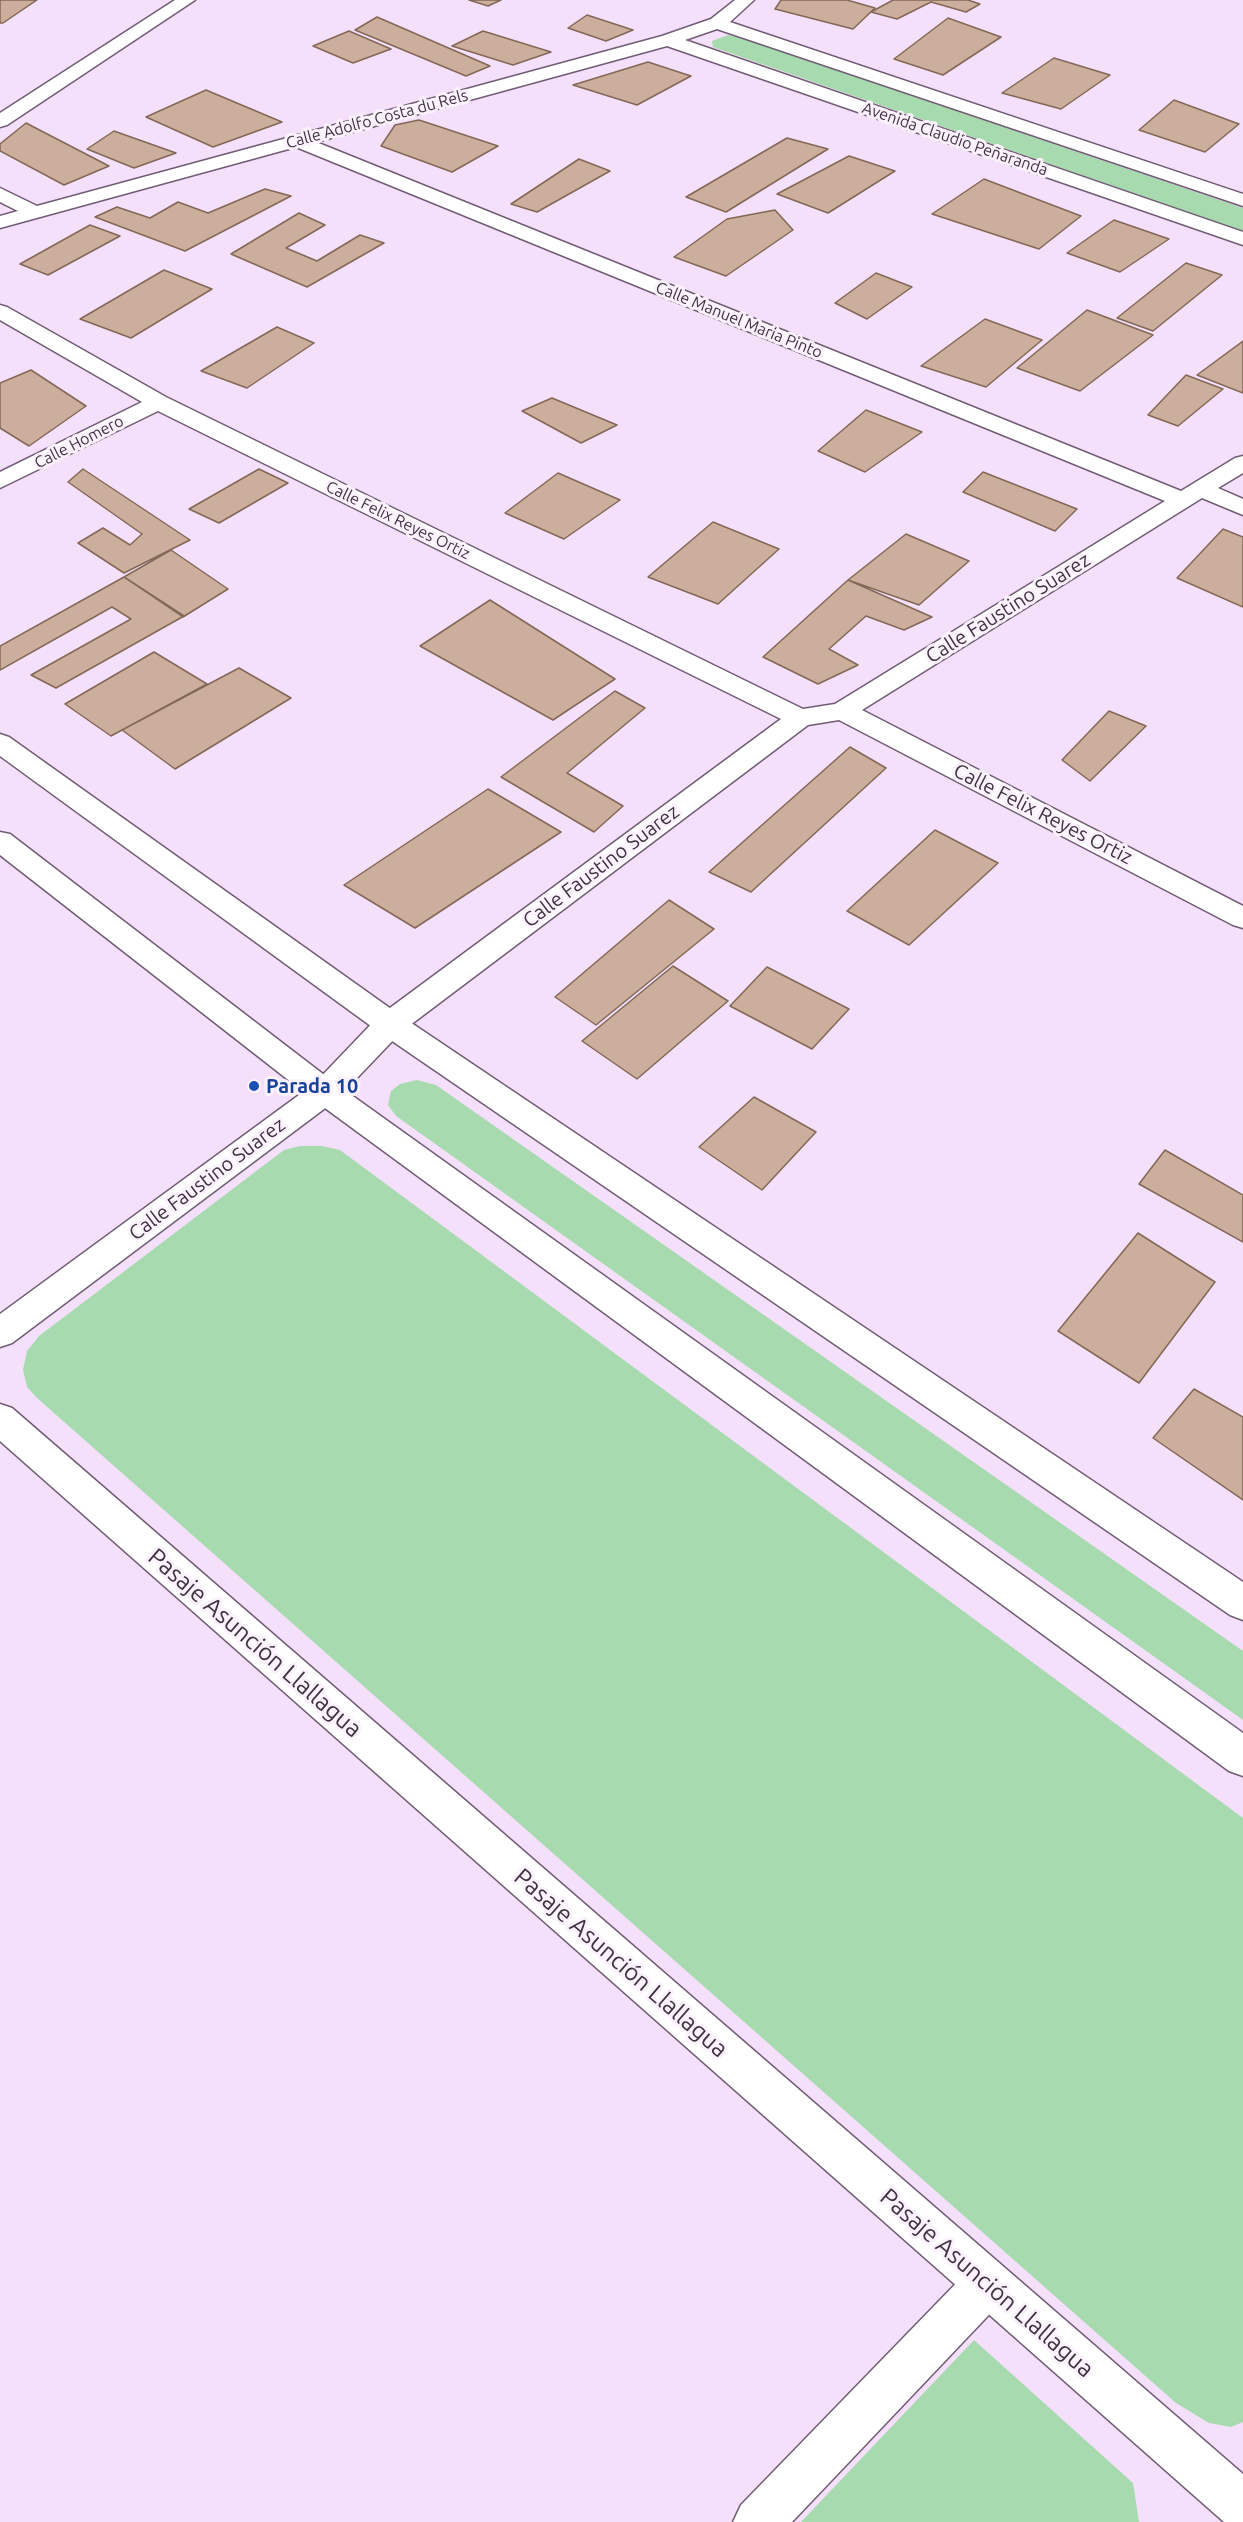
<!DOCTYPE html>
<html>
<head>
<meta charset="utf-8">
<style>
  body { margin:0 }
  canvas { display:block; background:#f5e0fb }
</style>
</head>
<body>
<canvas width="1243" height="2522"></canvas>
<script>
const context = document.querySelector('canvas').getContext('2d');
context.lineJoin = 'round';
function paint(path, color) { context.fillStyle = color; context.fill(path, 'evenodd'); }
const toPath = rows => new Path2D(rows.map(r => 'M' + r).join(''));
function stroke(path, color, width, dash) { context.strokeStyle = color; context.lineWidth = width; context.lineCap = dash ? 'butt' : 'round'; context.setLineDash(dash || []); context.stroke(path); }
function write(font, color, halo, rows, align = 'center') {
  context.font = font + ' Ubuntu,sans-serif'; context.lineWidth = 6; context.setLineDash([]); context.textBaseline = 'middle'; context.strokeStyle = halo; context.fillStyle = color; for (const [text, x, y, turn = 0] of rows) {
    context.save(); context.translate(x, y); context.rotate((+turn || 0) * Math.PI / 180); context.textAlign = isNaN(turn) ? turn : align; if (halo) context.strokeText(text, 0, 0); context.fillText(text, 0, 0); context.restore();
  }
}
paint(toPath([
  [728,35,741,38,1243,208,1243,231,713,47,712,41],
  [417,1080,436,1085,1243,1651,1243,1720,396,1116,388,1105,391,1091,400,1084],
  [300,1146,322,1146,340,1150,1243,1818,1243,2422,1231,2427,1209,2423,1176,2403,37,1398,27,1387,23,1370,27,1351,39,1336,284,1150],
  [974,2340,1133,2483,1139,2522,801,2522]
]), '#a7daae');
const building = toPath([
  [0,0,37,0,3,23,0,23,0,0],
  [469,0,501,0,488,6,469,0],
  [781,0,847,0,875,8,853,29,775,9,781,0],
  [893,0,968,0,980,4,966,12,931,2,897,19,871,12,893,0],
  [587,15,633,30,606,41,568,28,587,15],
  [377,17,490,66,466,76,355,30,377,17],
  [948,18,1001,37,943,75,894,59,948,18],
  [349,31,391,49,353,63,313,46,349,31],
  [483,31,551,52,513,65,452,46,483,31],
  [1054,58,1110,75,1061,109,1002,93,1054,58],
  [648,62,691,76,637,105,573,85,648,62],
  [206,90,282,122,213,147,146,117,206,90],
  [1174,100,1239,124,1205,152,1139,130,1174,100],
  [419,120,498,146,452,172,381,146,395,125,419,120],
  [26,123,109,166,64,185,0,151,0,144,26,123],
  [114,131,176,153,134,168,87,149,114,131],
  [787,138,828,149,726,212,686,197,787,138],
  [849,156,895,171,828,213,777,194,849,156],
  [579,159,610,171,537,212,511,204,579,159],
  [984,179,1081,216,1039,249,932,214,984,179],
  [265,189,291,196,185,251,95,217,117,207,150,218,178,202,208,213,265,189],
  [775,210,793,230,726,276,674,257,727,219,775,210],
  [299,213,325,225,286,248,317,261,360,235,384,243,307,287,231,254,299,213],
  [1114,220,1169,239,1120,272,1067,253,1114,220],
  [90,225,120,236,48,275,20,264,90,225],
  [1186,263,1222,275,1153,331,1117,318,1186,263],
  [164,270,212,289,131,338,80,319,164,270],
  [876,273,912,287,867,319,835,303,876,273],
  [1087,310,1153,335,1080,391,1017,368,1087,310],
  [985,319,1042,340,986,387,921,366,985,319],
  [277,327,314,343,247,388,201,371,277,327],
  [1243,341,1243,393,1197,375,1243,341],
  [31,370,86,406,29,446,0,428,0,383,31,370],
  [1186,375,1223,389,1178,426,1148,415,1186,375],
  [552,398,617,425,581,443,522,411,552,398],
  [866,410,922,432,865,472,818,451,866,410],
  [83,469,190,540,124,573,78,543,103,528,130,545,142,534,68,482,83,469],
  [259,469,288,483,219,523,189,509,259,469],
  [983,472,1077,509,1055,531,963,492,983,472],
  [558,473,620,500,564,539,505,513,558,473],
  [713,522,779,549,718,604,648,577,713,522],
  [1223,529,1243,537,1243,607,1177,578,1223,529],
  [906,534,969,561,919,605,848,580,906,534],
  [171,550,228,589,183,617,124,577,171,550],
  [124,577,184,616,56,688,31,675,131,619,112,607,0,670,0,646,124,577],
  [848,580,932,617,904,630,866,616,829,649,858,665,818,684,763,657,848,580],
  [490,600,615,679,553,720,420,646,490,600],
  [154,652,207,684,111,736,65,704,154,652],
  [239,668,291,698,175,769,122,730,239,668],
  [615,691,645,708,567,773,623,806,594,832,501,777,615,691],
  [1109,711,1146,726,1090,781,1062,760,1109,711],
  [850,747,886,768,751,892,709,872,850,747],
  [488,789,561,832,415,928,344,885,488,789],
  [935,830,998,863,909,945,847,911,935,830],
  [669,900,714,929,596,1025,555,997,669,900],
  [673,966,728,1001,637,1079,582,1041,673,966],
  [767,967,849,1009,812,1049,730,1006,767,967],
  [754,1097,816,1132,762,1190,699,1147,754,1097],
  [1165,1150,1243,1195,1243,1242,1139,1184,1165,1150],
  [1138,1233,1215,1282,1139,1383,1058,1331,1138,1233],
  [1194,1389,1243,1417,1243,1500,1153,1438,1194,1389]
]);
paint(building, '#cbae9b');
stroke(building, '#836857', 1.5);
const service = toPath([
  [987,2261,1003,2268,1010,2284,1003,2300,792,2522,733,2522,741,2505,971,2268,987,2261]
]);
const minor = toPath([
  [175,0,195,0,7,125,0,127,0,113,175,0],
  [735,0,754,0,730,22,1243,194,1243,206,717,29,685,40,1243,232,1243,245,667,46,316,142,1181,491,1235,458,1243,456,1243,473,1218,488,1243,499,1243,515,1202,498,862,710,1243,906,1243,928,1233,925,839,720,808,725,401,1032,336,1100,12,1343,0,1347,0,1314,314,1084,379,1016,781,719,158,411,0,488,0,472,142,402,0,320,0,305,7,307,166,397,803,709,835,704,1165,501,296,147,0,228,0,216,18,211,0,202,0,188,37,206,662,36,711,19,735,0],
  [0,1404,12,1408,1243,2474,1243,2522,1224,2522,0,1441,0,1404]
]);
const secondary = toPath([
  [0,734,9,737,401,1016,1243,1582,1243,1620,1230,1615,379,1032,0,756,0,734],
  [0,832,10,834,336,1084,1243,1733,1243,1776,1229,1771,314,1100,0,855,0,832]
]);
stroke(service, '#705d74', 3);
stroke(minor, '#705d74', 3);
stroke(secondary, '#705d74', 3);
paint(service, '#fff');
paint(minor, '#fff');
paint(secondary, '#fff');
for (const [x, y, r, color] of [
  [254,1086,6,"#1a4fb4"]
]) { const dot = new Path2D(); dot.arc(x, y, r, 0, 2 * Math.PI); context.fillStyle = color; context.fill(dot); stroke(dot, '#fbf2fd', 2); }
write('16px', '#3d343f', '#fbf2fd', [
  ["Calle Adolfo Costa du Rels",377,119,-15],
  ["Avenida Claudio Peñaranda",955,139,19],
  ["Calle Manuel Maria Pinto",739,320,22],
  ["Calle Homero",79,442,-27],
  ["Calle Felix Reyes Ortiz",398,520,26]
]);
write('20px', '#3d343f', '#fbf2fd', [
  ["Calle Faustino Suarez",1008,608,-32],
  ["Calle Felix Reyes Ortiz",1043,814,27],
  ["Calle Faustino Suarez",601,866,-37],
  ["Calle Faustino Suarez",207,1179,-37]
]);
write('bold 20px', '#164399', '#fbf2fd', [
  ["Parada 10",266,1086]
], 'left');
write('24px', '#3d343f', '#fbf2fd', [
  ["Pasaje Asunción Llallagua",255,1643,41],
  ["Pasaje Asunción Llallagua",621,1963,41],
  ["Pasaje Asunción Llallagua",987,2283,41]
]);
</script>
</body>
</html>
